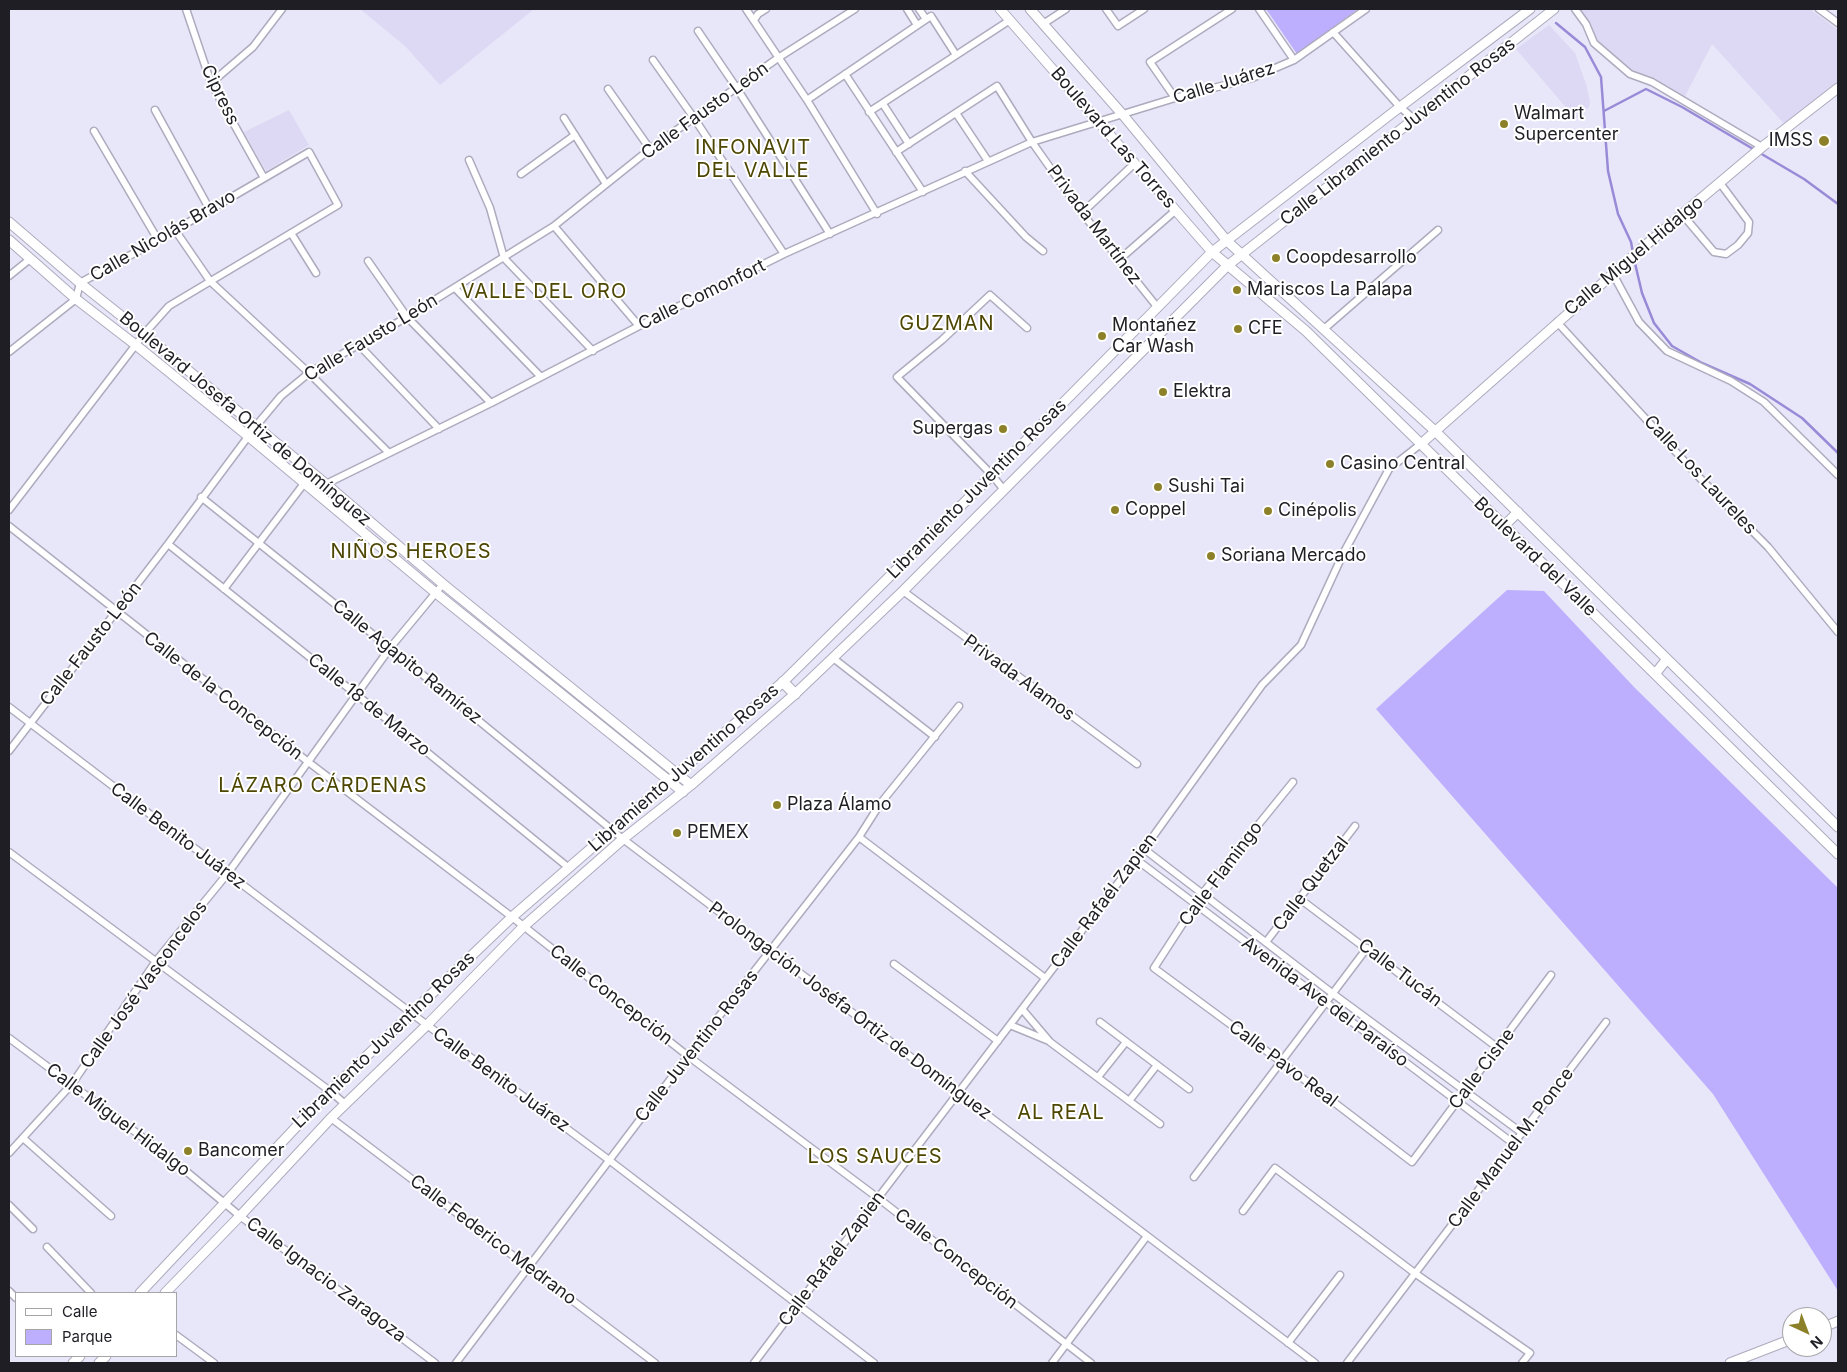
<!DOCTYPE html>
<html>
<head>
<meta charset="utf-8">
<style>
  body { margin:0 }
  #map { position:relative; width:1847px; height:1372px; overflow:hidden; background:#e8e6f9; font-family:Inter,sans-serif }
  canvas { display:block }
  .frame { position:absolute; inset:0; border:10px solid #1f1e25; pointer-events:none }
  .legend { position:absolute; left:15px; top:1292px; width:162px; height:65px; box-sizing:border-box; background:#fff; border:1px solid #a5a5a8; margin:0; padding:6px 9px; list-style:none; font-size:15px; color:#1f1e25 }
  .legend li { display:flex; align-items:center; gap:10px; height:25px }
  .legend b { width:25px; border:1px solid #a5a5a8 }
  .north { position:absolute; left:1782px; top:1307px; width:50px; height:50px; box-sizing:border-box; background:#fff; border:1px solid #a5a5a8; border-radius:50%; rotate:137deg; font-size:14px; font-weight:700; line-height:20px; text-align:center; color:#1f1e25 }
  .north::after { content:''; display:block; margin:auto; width:18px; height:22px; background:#8c8129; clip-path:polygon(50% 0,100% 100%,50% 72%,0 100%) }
</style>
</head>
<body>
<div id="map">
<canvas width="1847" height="1372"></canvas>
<div class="frame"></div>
<ul class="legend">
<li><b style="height:6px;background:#fff"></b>Calle</li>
<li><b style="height:14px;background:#bdaffe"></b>Parque</li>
</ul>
<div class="north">N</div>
</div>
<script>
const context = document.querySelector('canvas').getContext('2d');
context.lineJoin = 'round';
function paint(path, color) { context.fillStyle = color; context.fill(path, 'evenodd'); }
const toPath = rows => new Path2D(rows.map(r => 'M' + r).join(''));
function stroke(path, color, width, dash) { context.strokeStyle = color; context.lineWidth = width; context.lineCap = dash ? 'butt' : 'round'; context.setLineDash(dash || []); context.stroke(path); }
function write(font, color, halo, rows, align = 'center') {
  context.font = font + ' Inter,sans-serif'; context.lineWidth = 4; context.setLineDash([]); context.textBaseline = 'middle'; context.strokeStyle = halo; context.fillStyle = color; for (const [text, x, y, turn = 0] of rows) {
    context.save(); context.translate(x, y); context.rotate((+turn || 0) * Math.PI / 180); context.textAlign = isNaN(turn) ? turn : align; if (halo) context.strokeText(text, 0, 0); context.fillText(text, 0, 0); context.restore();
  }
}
paint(toPath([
  [360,9,534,9,440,85,405,46],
  [1579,9,1810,9,1838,30,1838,87,1787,127,1712,44,1683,100,1647,76,1637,74,1624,67,1598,43],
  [1549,25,1575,53,1586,84,1590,101,1589,107,1576,119,1516,49],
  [289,110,309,145,266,171,244,132]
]), '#ddd9f4');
paint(toPath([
  [1266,9,1358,9,1297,54],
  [1507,590,1544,591,1634,687,1838,888,1838,1291,1713,1094,1376,709]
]), '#bdaffe');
stroke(toPath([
  [1556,23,1585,47,1601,77,1608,171,1618,214,1631,242,1633,253],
  [1604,111,1646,89,1682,107,1804,179,1838,204],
  [1634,259,1642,293,1654,323,1672,346,1702,363,1750,384,1802,418,1838,453]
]), '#998ad8', 2.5);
const street = toPath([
  [186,9,211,83,264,178],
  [746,9,807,100,877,214],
  [907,9,917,25],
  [919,9,926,19],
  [1106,9,1118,26,1144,9],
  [1259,9,1294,60],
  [1575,9,1586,24,1594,43,1630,74,1652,82,1762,147],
  [1819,9,1838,23],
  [754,20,758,14,766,9],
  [1043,24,1066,9],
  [698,31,736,87,830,234],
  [1333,32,1400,107,1415,120],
  [653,60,694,118,784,254],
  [845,74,923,192],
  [211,83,253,47,282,9],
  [608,89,650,149],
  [1175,98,1150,62,1232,9],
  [807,100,931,16,956,55],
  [883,104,909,144],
  [155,110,210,210],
  [869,112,1010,20],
  [956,113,988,161],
  [564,118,606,184],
  [94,131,158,240],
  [896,152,997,86,1032,142,1082,213,1158,308],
  [469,160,490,208,504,258,593,351],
  [965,171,1026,237,1043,251],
  [521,174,575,135],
  [1082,213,1135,163],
  [1682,214,1714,252,1726,254,1738,245,1748,233,1749,222,1720,183],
  [554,226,639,326],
  [175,230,210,281,309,373,389,453],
  [291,233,316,273],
  [1120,259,1176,210],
  [368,261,407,317,491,403],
  [1613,274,1639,322,1667,351,1731,381,1764,402,1838,475],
  [9,276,30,259],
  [455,288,541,377],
  [1557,322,1698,476,1768,547,1838,632],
  [1324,329,1438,230],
  [359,345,439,429],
  [9,352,76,299,80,283,158,240,309,152,338,205,169,306,144,334,9,510],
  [1004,490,992,475,897,377,942,340,990,295,1027,328],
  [318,494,326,484,491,403,639,326,784,254,1032,142,1175,98,1252,78,1294,60,1366,9],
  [201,497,390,648,623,839,1315,1363],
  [9,526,307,761,512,917,688,1056,878,1198,1091,1363],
  [168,544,357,695,569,868],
  [224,589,312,473],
  [903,591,1137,764],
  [833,658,935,737],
  [9,707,427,1025,609,1160,874,1363],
  [9,751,168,544,256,426,281,396,309,373,407,317,554,226,650,149,778,58,855,9],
  [1293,782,1202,894,1154,968,1280,1061,1412,1162,1551,975],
  [859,837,1045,978],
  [1144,849,1332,993,1522,1133],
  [9,852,330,1091,345,1104],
  [1137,860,1514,1144],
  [1300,899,1498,1048],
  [1266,942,1355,826],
  [894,964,998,1041],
  [1022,1009,1050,1042,1160,1124],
  [1100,1022,1189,1089],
  [1010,1025,1049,1041],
  [9,1038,169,1157,240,1216,435,1363],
  [1098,1077,1126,1042],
  [1129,1101,1157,1065],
  [331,1118,655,1363],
  [23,1138,111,1216],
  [9,1153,72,1084,156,961,228,873,390,648,443,584],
  [1194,1177,1367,948],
  [9,1205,33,1229],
  [1243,1211,1275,1168,1416,1274,1530,1353,1522,1363],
  [47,1247,91,1293],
  [9,1291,16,1298],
  [176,1335,214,1363],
  [1288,1343,1340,1275],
  [456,1363,688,1056,859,837,880,804,959,706],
  [754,1363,878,1198,1144,849,1262,685,1301,645,1343,554,1389,469,1422,443],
  [1052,1363,1147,1236],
  [1347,1363,1606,1022]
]);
const secondary = toPath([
  [1000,9,1212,252,1306,331,1838,854],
  [1030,9,1123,115,1227,241,1435,431,1838,827],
  [9,222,80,283,144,334,326,484,443,584,691,785],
  [9,240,76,299,137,346,248,436,436,593,683,792],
  [1422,443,1641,249,1762,147,1838,88],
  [1504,526,1518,512],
  [1655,674,1667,659],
  [140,1293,330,1091,512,917,783,682,992,475,1212,252,1400,107,1530,9],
  [165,1293,240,1216,331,1118,427,1025,523,927,623,839,691,785,795,694,903,591,1227,266,1554,9],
  [1822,1328,1838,1321],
  [73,1363,80,1356],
  [99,1363,106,1356],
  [1730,1363,1792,1339]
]);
const primary = toPath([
  [783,682,795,694]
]);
stroke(street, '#adabbd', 9);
stroke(secondary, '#adabbd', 11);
stroke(primary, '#adabbd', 12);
stroke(street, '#fff', 6);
stroke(secondary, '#fff', 9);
stroke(primary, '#fff', 10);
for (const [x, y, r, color] of [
  [1504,124,5,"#8c8129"],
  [1824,141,6,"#8c8129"],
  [1276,258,5,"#8c8129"],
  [1237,290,5,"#8c8129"],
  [1238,329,5,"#8c8129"],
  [1102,336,5,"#8c8129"],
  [1163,392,5,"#8c8129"],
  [1003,429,5,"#8c8129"],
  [1330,464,5,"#8c8129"],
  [1158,487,5,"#8c8129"],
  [1115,510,5,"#8c8129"],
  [1268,511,5,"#8c8129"],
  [1211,556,5,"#8c8129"],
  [777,805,5,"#8c8129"],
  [677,833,5,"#8c8129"],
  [188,1151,5,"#8c8129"]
]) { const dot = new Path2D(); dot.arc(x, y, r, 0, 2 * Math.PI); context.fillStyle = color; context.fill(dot); stroke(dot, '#fff', 2); }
write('18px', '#1f1e25', '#fff', [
  ["Calle Juárez",1224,83,-17],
  ["Cipress",220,95,64],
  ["Calle Fausto León",705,111,-36],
  ["Calle Libramiento Juventino Rosas",1398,132,-38],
  ["Boulevard Las Torres",1113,138,49],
  ["Privada Martínez",1094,225,53],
  ["Calle Nicolás Bravo",163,236,-30],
  ["Calle Miguel Hidalgo",1634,256,-40],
  ["Calle Comonfort",702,295,-26],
  ["Calle Fausto León",371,338,-31],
  ["Boulevard Josefa Ortiz de Domínguez",245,419,40],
  ["Calle Los Laureles",1700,475,47],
  ["Libramiento Juventino Rosas",977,489,-45],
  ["Boulevard del Valle",1535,557,44],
  ["Calle Fausto León",91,644,-52],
  ["Calle Agapito Ramírez",407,662,39],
  ["Privada Alamos",1019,678,36],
  ["Calle de la Concepción",223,696,38],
  ["Calle 18 de Marzo",369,705,39],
  ["Libramiento Juventino Rosas",684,768,-41],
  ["Calle Benito Juárez",178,836,37],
  ["Calle Flamingo",1221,874,-53],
  ["Calle Quetzal",1311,884,-53],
  ["Calle Rafaél Zapien",1104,901,-53],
  ["Calle Tucán",1400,973,37],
  ["Calle José Vasconcelos",144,985,-54],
  ["Calle Concepción",611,995,38],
  ["Avenida Ave del Paraíso",1325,1002,37],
  ["Prolongación Joséfa Ortiz de Domínguez",850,1011,37],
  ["Libramiento Juventino Rosas",384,1040,-44],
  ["Calle Juventino Rosas",697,1046,-52],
  ["Calle Pavo Real",1283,1064,37],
  ["Calle Cisne",1482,1069,-53],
  ["Calle Benito Juárez",501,1080,36],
  ["Calle Miguel Hidalgo",118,1120,37],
  ["Calle Manuel M. Ponce",1511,1148,-53],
  ["Calle Federico Medrano",493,1240,37],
  ["Calle Rafaél Zapien",832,1259,-53],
  ["Calle Concepción",956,1259,38],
  ["Calle Ignacio Zaragoza",326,1280,37]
]);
write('18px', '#1f1e25', '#fff', [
  ["Walmart",1514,114],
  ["Supercenter",1514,135],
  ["IMSS",1813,141,"right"],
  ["Coopdesarrollo",1286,258],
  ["Mariscos La Palapa",1247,290],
  ["Montañez",1112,326],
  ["Car Wash",1112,347],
  ["CFE",1248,329],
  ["Elektra",1173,392],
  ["Supergas",993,429,"right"],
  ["Casino Central",1340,464],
  ["Sushi Tai",1168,487],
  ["Coppel",1125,510],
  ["Cinépolis",1278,511],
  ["Soriana Mercado",1221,556],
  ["Plaza Álamo",787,805],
  ["PEMEX",687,833],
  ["Bancomer",198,1151]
], 'left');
context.letterSpacing = '1px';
write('20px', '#4e4603', '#fff', [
  ["INFONAVIT",753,148],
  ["DEL VALLE",753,171],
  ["VALLE DEL ORO",544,292],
  ["GUZMAN",947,324],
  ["NIÑOS HEROES",411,552],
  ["LÁZARO CÁRDENAS",323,786],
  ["AL REAL",1061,1113],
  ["LOS SAUCES",875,1157]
]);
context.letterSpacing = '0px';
</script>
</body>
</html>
